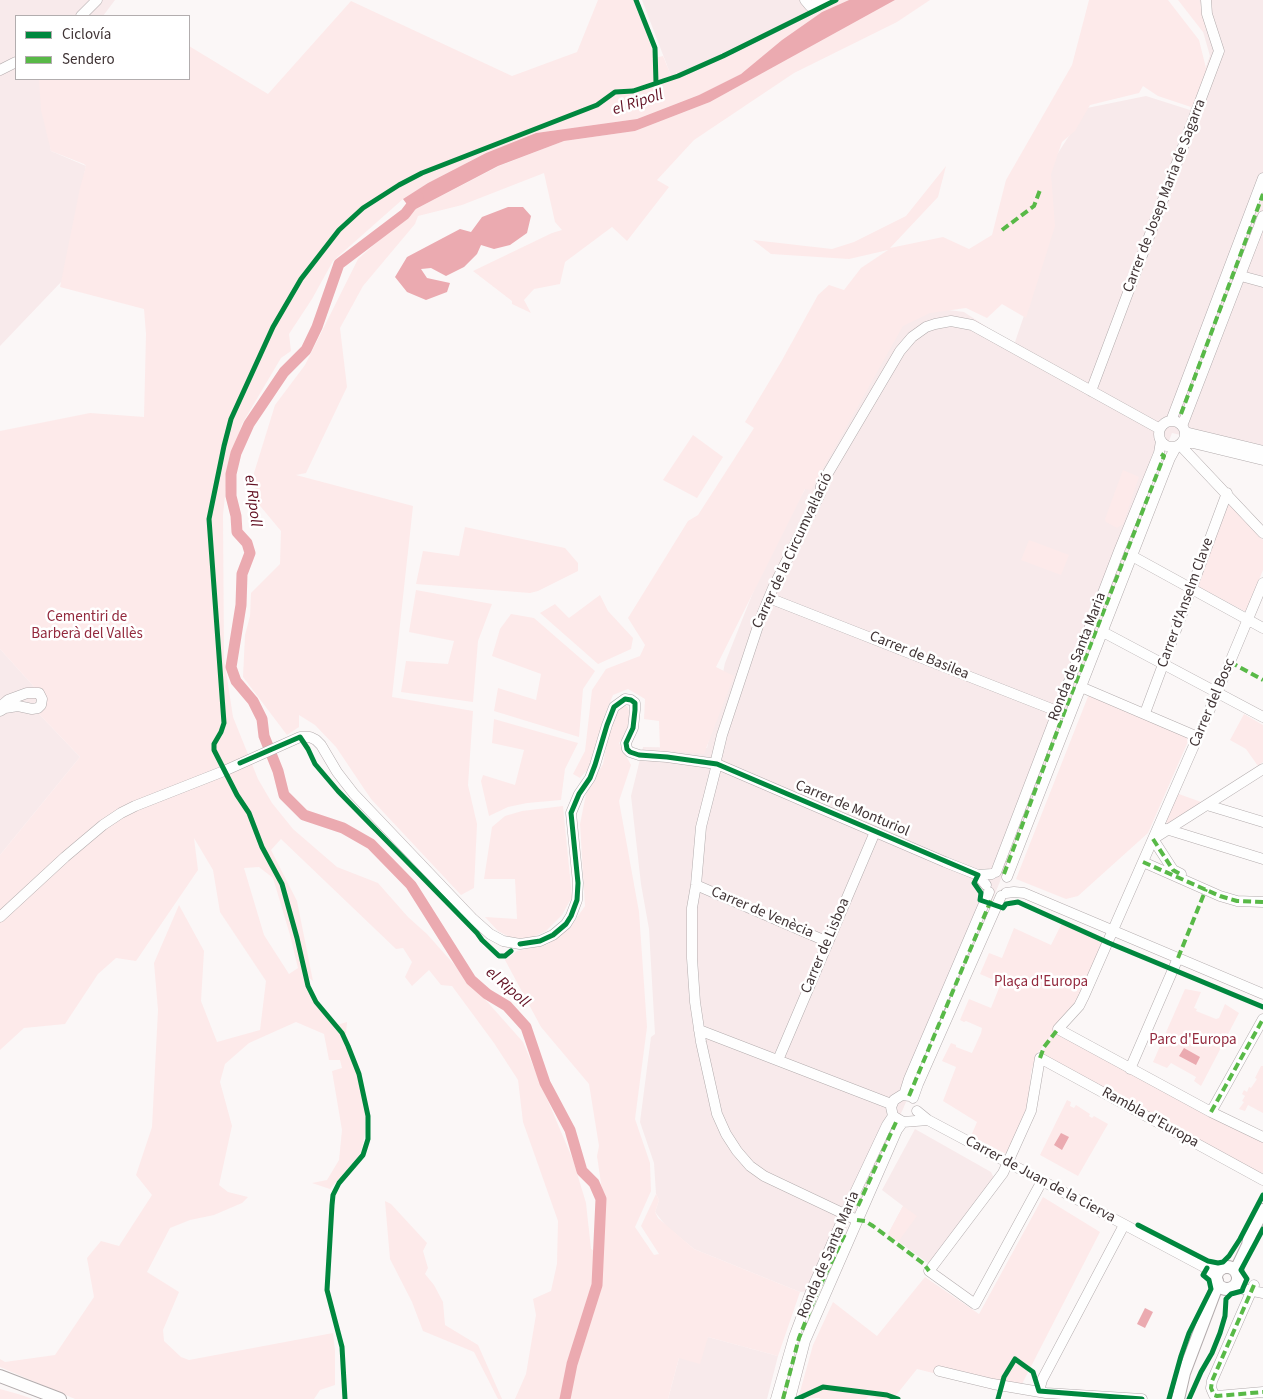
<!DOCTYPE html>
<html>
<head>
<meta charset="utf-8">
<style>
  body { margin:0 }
  #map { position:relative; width:1263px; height:1399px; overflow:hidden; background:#fbf7f7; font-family:"Source Sans 3",sans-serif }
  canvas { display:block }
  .legend { position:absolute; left:15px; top:15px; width:175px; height:65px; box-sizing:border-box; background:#fff; border:1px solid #b2adae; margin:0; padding:6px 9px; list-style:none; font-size:15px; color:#3f3334 }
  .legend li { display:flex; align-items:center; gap:10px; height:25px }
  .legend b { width:25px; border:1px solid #b2adae }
</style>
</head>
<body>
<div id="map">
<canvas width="1263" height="1399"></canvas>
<ul class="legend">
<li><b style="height:6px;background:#00873e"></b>Ciclovía</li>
<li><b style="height:6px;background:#58b947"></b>Sendero</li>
</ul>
</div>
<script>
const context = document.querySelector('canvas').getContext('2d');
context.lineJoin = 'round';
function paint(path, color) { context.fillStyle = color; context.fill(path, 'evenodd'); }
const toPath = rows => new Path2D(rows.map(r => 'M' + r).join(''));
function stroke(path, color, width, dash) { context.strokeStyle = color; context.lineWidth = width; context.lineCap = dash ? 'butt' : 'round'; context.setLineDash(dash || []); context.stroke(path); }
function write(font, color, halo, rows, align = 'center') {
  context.font = font + ' "Source Sans 3",sans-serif'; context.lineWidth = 5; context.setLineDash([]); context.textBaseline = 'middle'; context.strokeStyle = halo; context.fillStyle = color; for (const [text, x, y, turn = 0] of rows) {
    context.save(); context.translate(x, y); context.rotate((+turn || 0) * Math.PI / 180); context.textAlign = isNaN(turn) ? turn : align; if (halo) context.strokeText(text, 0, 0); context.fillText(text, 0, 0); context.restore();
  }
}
paint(toPath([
  [0,0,115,0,103,16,16,16,16,79,42,79,51,151,86,166,62,281,0,346],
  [642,0,840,0,799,22,695,72,673,81],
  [1194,0,1263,0,1263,454,1172,433,999,884,903,1109,818,1290,800,1292,694,1249,666,1226,655,1212,659,1200,656,1194,654,1163,640,1122,651,1037,655,1034,649,929,641,884,631,796,643,747,707,748,725,663,767,557,896,327,921,312,941,309,964,312,1014,345,1053,230,1047,170,1087,108,1146,96,1190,110,1210,56],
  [0,649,46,700,39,714,80,757,0,855],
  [915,1129,991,1172,994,1178,931,1263,928,1263,888,1234,903,1206,882,1190],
  [708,1337,778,1356,767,1399,668,1399,679,1358]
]), '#f8eaeb');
paint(toPath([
  [598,0,635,0,655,57,651,59,663,56,673,80,695,72,799,22,840,0,849,0,822,12,782,40,741,74,699,95,637,119,536,133,486,153,428,183,403,199,333,261,312,299,289,334,291,351,281,358,242,424,228,466,223,515,224,658,233,717,258,779,272,803,293,829,337,867,378,883,408,917,427,934,523,1042,573,1160,586,1203,591,1249,601,1255,603,1197,597,1156,599,1146,589,1084,541,1027,505,960,517,951,548,944,571,926,585,906,580,824,586,794,603,764,610,726,620,707,627,706,630,713,628,731,619,743,631,765,619,801,639,912,647,1027,635,1119,650,1163,651,1191,635,1227,654,1255,659,1254,641,1226,656,1194,659,1200,655,1212,658,1218,694,1249,800,1292,778,1356,708,1337,700,1364,679,1358,668,1399,515,1399,526,1374,536,1315,533,1299,551,1291,557,1264,558,1221,523,1122,518,1080,494,1043,452,986,441,985,429,970,412,986,405,977,412,962,403,948,396,949,281,839,271,850,297,901,313,981,304,974,307,988,333,1026,347,1022,345,1044,355,1067,366,1113,365,1133,361,1153,330,1189,312,1183,327,1180,339,1160,342,1130,332,1071,342,1068,340,1060,329,1060,324,1034,296,1022,249,1043,225,1064,220,1082,232,1126,219,1185,228,1192,248,1197,242,1203,214,1215,190,1220,170,1228,147,1272,179,1292,163,1330,164,1341,181,1357,189,1360,333,1333,335,1350,335,1385,320,1390,314,1399,75,1399,0,1367,0,1359,5,1362,55,1355,94,1297,87,1258,101,1241,119,1246,152,1195,136,1175,152,1127,158,1010,154,963,179,905,204,951,201,1001,217,1042,260,1030,266,981,220,912,213,870,194,838,198,870,136,961,116,958,98,974,65,1024,24,1028,0,1050,0,855,80,757,39,714,46,700,0,649,0,431,90,413,144,417,146,334,144,309,60,287,80,188,86,166,84,164,51,151,41,110,39,79,189,79,189,46,268,94,351,1,512,76,577,52],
  [259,867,273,878,290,935,298,968,289,974,264,935,244,868],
  [895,0,930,0,897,22,794,73,694,140,657,180,669,187,627,241,612,227,565,262,560,284,534,289,524,300,531,313,512,304,512,301,473,271,552,233,562,230,555,222,544,173,462,205,418,216,415,224,363,286,340,328,347,387,306,473,296,475,413,506,392,697,473,711,468,785,477,824,474,888,461,895,371,799,336,747,315,725,299,715,299,727,287,735,243,677,245,635,250,616,251,593,280,564,281,531,256,501,254,473,275,405,305,365,358,259,412,211,499,166,564,141,635,131,710,102],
  [1089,0,1168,0,1199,40,1207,72,1194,108,1158,96,1143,86,1139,93,1090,105,1075,131,1062,142,1051,174,1055,226,1026,318,1002,304,987,318,966,308,930,313,903,326,811,490,805,489,716,667,734,676,704,754,660,750,659,721,644,719,645,699,628,689,613,695,603,719,591,766,580,778,573,774,585,751,592,690,606,669,640,656,645,645,628,618,688,521,698,515,754,428,745,422,781,362,818,295,829,285,844,290,861,268,888,250,849,259,771,254,753,240,832,249,854,242,906,216,946,166,938,197,890,248,943,237,969,249,992,235,1006,180,1072,65],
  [1178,0,1199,0,1206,28,1203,32],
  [693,435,723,457,697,498,663,480],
  [1123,470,1139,477,1123,524,1117,528,1106,522,1105,519],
  [1232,503,1263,540,1263,570,1246,612,1197,586,1225,506],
  [465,527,565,548,578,563,578,571,538,591,530,593,416,584,423,551,459,556],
  [1029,540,1069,555,1061,575,1021,560],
  [416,590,492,604,478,641,473,702,401,692,406,661,448,664,454,641,409,632],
  [600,595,608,611,633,638,631,649,598,664,540,613,555,604,569,618],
  [511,614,534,618,595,671,583,689,579,737,494,711,498,688,536,700,541,674,492,656,500,629],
  [1089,694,1190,737,1148,833,1078,896,1066,899,1016,879],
  [1244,714,1263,725,1263,762,1258,766,1246,749,1230,740],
  [494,719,578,743,565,769,561,800,527,803,508,807,489,816,481,781,483,775,515,785,524,750,492,743],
  [1176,793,1204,803,1172,823,1168,823,1165,822],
  [563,806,572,897,562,915,546,931,531,938,511,938,498,931,485,917,517,919,515,879,484,879,492,827,505,816,522,811],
  [1063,921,1104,941,1079,999,1036,1055,1031,1072,1029,1097,1024,1120,1008,1155,971,1136,977,1122,943,1101,956,1067,942,1061,951,1043,956,1045,956,1047,972,1053,981,1033,982,1028,966,1021,964,1022,960,1020,969,999,991,1008,1001,983,980,974,989,953,1002,958,1014,928,1051,945],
  [1185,989,1201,992,1194,1008,1197,1009,1196,1011,1216,1019,1219,1018,1225,1004,1239,1013,1201,1086,1194,1081,1196,1077,1171,1063,1167,1068,1153,1062],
  [1058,1029,1263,1137,1263,1172,1260,1178,1040,1055],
  [1261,1066,1263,1066,1263,1113,1248,1105,1245,1111,1239,1109,1244,1102,1242,1101,1245,1096,1242,1094,1244,1090,1247,1092,1249,1087,1251,1088,1257,1079,1255,1078],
  [1067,1100,1071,1102,1070,1106,1074,1108,1076,1105,1090,1114,1089,1116,1092,1118,1094,1116,1108,1124,1078,1176,1040,1155],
  [1043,1197,1100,1232,1022,1384,997,1389,917,1369,893,1399,879,1399,869,1396,866,1399,821,1399,819,1398,798,1399,813,1345,833,1302,877,1336,925,1277,979,1314],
  [385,1201,391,1204,427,1243,423,1251,428,1268,425,1274,434,1285,443,1302,445,1325,478,1345,502,1399,498,1399,474,1352,423,1331,412,1302,390,1259],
  [903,1206,917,1216,898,1242,888,1234],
  [0,1389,18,1394,33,1399,0,1399]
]), '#fdeaea');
paint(toPath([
  [849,0,895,0,710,102,635,131,564,141,498,166,412,211,403,199,428,183,486,153,536,133,637,119,699,95,741,74,782,40,822,12],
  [508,207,523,207,531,216,527,233,510,245,494,249,481,245,477,254,464,267,446,276,431,268,421,269,427,278,450,283,447,292,426,300,407,292,395,277,407,257,460,229,471,232,482,217],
  [1184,1048,1200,1057,1196,1065,1179,1056],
  [1061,1133,1069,1137,1062,1150,1054,1145],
  [1145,1308,1153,1312,1145,1328,1137,1324]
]), '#ebaab0');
stroke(toPath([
  [418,197,405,214,339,264,317,327,306,350,284,372,249,424,236,453,231,474,231,496,236,516,237,532,247,543,250,553,242,574,241,605,231,667,236,681,253,701,262,719,264,736,278,771,284,795,304,815,343,828,371,844,411,885,471,980,487,994,507,1006,526,1027,545,1083,570,1130,582,1171,594,1183,601,1199,597,1285,572,1364,565,1399]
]), '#ebaab0', 11);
const minor = toPath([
  [805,0,810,6,828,0],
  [81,16,97,0],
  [0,70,16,62],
  [1241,276,1263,282],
  [1091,391,1219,51,1207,14,1206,0],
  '1159 434a13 13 0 1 1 26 0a13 13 0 1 1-26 0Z',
  [1171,421,1263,178],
  [1182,426,1263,216],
  [1185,432,1263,451],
  [1183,443,1193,443,1263,460],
  [1180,445,1263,533],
  [1132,556,1263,628],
  [1263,583,1217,693,1084,996,1079,1006,1058,1029,1211,1112,1263,1137],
  [769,598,1062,713],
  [1103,632,1263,717],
  [1081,687,1198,737],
  [0,707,8,700,27,693,39,693,42,699,41,705,38,708,32,709,18,706,5,708,0,711],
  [1145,713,1227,493],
  [1207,805,1263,822],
  [1166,829,1263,859],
  [1153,839,1263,769],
  [1153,839,1173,870,1181,874],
  [1143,862,1220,896,1237,901,1263,902],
  [996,872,1119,551,1159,453,1161,441],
  [978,875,986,885],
  [1007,877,1170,458,1176,447],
  [696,885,828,942],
  [1006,893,1014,892,1024,893,1263,994],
  [0,917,65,857,103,825,121,813,135,806,224,771,300,737,310,737,316,740,321,745,337,772,354,794,472,918,490,934,503,941,520,944,540,941,553,935,566,924,571,916,577,900,578,883,571,813,579,794,590,778,595,765,607,725,614,707,625,699,631,700,635,703,635,710,633,728,626,743,627,749,630,752,639,755,667,757,717,764,945,862,978,875,992,874],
  [699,1030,891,1104],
  [778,1060,875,832],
  [1130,1069,1178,958],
  [904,1095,909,1079,989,892],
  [910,1096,902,1095,894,1100,891,1107,893,1116,903,1122,928,1120],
  [913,1098,918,1084,1001,896],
  [917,1111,928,1120,1204,1267,1217,1280],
  [1211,1112,1263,1019],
  [1042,1181,975,1304,929,1271,1003,1173,1031,1111,1040,1058,1263,1180],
  [857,1220,764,1176,750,1166,737,1151,726,1134,717,1114,701,1042,695,1002,692,958,692,908,696,885,701,827,717,764,716,760,722,735,761,617,773,588,820,494,821,486,828,473,900,351,912,337,926,327,935,324,951,321,972,325,1160,429],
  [1207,1268,1222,1269],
  [1254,1285,1212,1381,1211,1388,1214,1395,1217,1396,1263,1392],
  [1234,1287,1263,1293],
  [939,1371,993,1384,1046,1393,1142,1399],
  [1039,1391,1042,1380,1124,1225],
  [776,1399,794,1337,812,1289,845,1214,887,1125,893,1116],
  [790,1399,805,1341,897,1130,903,1122]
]);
const major = toPath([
  '1216 1278a11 11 0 1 1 22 0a11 11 0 1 1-22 0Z',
  [1237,1274,1238,1266,1248,1245,1250,1235,1263,1210],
  [0,1376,60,1399],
  [1178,1399,1184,1373,1215,1291,1217,1281]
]);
stroke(minor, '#b3acad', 11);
stroke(major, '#b3acad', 14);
stroke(minor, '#fefefe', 10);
stroke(major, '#fefefe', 12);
stroke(toPath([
  [1002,230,1034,206,1040,190],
  [1181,414,1263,194],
  [1230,662,1263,680],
  [1153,839,1173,870,1180,874],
  [1143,862,1220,896,1237,901,1263,902],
  [1004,874,1064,713,1164,456,1161,454],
  [1178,958,1206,889],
  [1040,1058,1044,1047,1058,1029],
  [909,1096,991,900],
  [1211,1112,1263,1019],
  [858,1206,897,1120],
  [857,1220,865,1221,873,1226,924,1264,929,1271],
  [1254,1285,1212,1381,1211,1388,1214,1395,1217,1396,1263,1392],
  [783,1399,799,1338,818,1290,845,1234]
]), '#58b947', 4, [8, 4]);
stroke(toPath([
  [636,0,655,48,656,83],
  [240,763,300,737,308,749,315,764,338,791,477,933,482,940,499,956,505,956,511,951],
  [520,944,540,941,553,935,566,924,571,916,577,900,578,883,571,813,579,794,590,778,595,765,607,725,614,707,625,699,631,700,635,703,635,710,633,728,626,743,627,749,630,752,639,755,667,757,717,764,978,875,974,883,981,893,980,900,1003,908,1006,904,1018,902,1109,943,1263,1007],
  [1138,1225,1208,1261,1218,1263,1223,1262,1229,1256,1240,1239,1263,1195],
  [345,1399,342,1347,327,1290,332,1205,333,1195,339,1183,363,1155,368,1139,368,1116,359,1074,348,1046,342,1033,316,1002,308,986,297,938,282,884,262,847,249,813,237,795,214,750,214,744,221,732,224,723,209,519,224,446,231,419,273,327,301,279,339,230,363,208,399,185,422,173,597,105,615,92,633,91,678,76,723,56,836,0],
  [797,1399,823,1387,887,1395,898,1399],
  [998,1399,1004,1377,1015,1359,1033,1372,1039,1391,1142,1399],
  [1169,1399,1181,1356,1189,1333,1211,1289,1209,1280,1203,1275,1207,1268],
  [1189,1399,1201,1372,1212,1353,1220,1333,1225,1316,1226,1299,1231,1294,1242,1291,1243,1288,1247,1279,1241,1270,1263,1229]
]), '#00873e', 5);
write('15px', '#3f3334', '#fff', [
  ["Carrer de Josep Maria de Sagarra",1165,196,-69],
  ["Carrer de la Circumval·lació",793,551,-65],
  ["Carrer d'Anselm Clave",1186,603,-70],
  ["Carrer de Basilea",919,656,22],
  ["Ronda de Santa Maria",1078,657,-69],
  ["Carrer del Bosc",1213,703,-67],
  ["Carrer de Monturiol",852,809,23],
  ["Carrer de Venècia",762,913,23],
  ["Carrer de Lisboa",826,946,-67],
  ["Rambla d'Europa",1150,1118,29],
  ["Carrer de Juan de la Cierva",1040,1180,28],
  ["Ronda de Santa Maria",829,1255,-67]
]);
write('15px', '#93293d', '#fff', [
  ["Cementiri de",87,618],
  ["Barberà del Vallès",87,635],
  ["Plaça d'Europa",1041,983],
  ["Parc d'Europa",1193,1041]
]);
write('italic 16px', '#621123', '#fff', [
  ["el Ripoll",638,103,-18],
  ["el Ripoll",252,501,83],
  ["el Ripoll",507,988,41]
]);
</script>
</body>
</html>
